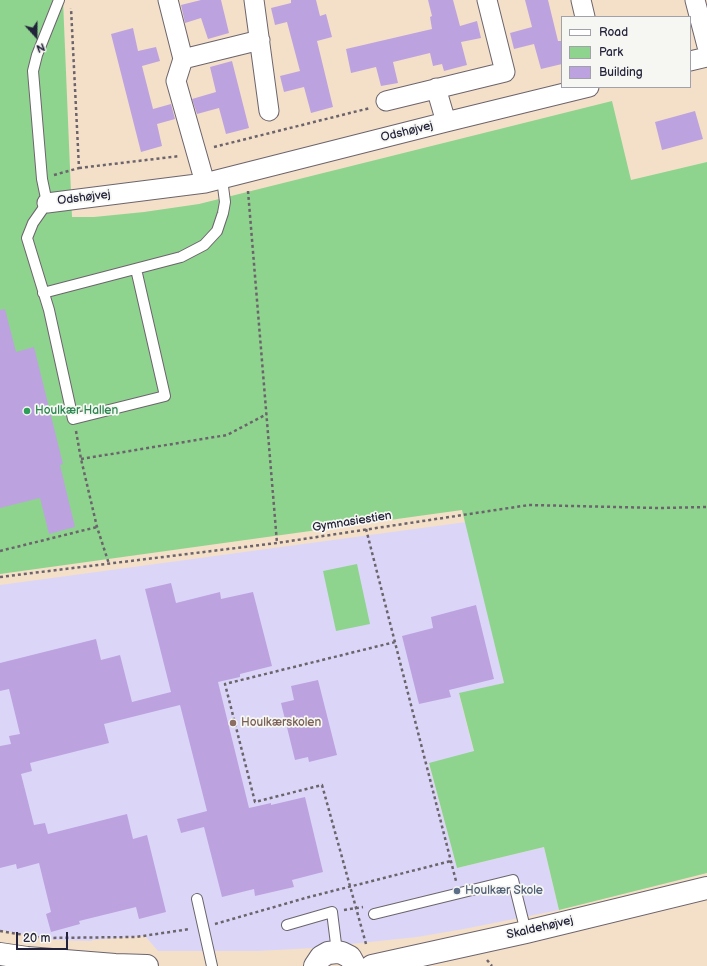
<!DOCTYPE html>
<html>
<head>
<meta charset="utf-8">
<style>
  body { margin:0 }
  #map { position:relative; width:707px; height:966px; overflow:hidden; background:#f4e0c8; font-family:"Balsamiq Sans",sans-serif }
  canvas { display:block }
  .legend { position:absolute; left:561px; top:16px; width:130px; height:72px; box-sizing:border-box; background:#f6f6f2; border:1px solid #a1a1a9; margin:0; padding:5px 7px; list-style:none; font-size:12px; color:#22223b }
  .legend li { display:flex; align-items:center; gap:8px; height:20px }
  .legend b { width:20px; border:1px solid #a1a1a9 }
  .north { position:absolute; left:16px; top:16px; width:40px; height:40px; -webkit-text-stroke:3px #f6f6f2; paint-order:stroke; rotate:159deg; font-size:11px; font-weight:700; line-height:16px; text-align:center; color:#22223b }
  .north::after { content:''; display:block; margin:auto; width:14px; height:18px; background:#22223b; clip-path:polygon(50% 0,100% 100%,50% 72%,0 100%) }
  .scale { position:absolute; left:16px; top:932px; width:52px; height:18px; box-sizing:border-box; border:2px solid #22223b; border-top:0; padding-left:5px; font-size:12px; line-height:14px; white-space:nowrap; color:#22223b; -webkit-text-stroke:3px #f6f6f2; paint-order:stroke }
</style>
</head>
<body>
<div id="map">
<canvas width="707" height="966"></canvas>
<ul class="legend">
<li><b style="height:5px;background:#fff"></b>Road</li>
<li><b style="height:11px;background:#8ed48e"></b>Park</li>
<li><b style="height:11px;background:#bda2e0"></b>Building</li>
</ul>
<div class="north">N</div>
<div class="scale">20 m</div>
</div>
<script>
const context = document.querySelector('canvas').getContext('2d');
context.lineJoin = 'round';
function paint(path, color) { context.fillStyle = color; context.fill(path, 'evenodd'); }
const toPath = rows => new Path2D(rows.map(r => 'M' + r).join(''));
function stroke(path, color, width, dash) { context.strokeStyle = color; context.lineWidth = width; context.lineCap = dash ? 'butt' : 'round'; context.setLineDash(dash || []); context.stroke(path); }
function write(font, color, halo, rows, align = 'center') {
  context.font = font + ' "Balsamiq Sans",sans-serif'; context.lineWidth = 3.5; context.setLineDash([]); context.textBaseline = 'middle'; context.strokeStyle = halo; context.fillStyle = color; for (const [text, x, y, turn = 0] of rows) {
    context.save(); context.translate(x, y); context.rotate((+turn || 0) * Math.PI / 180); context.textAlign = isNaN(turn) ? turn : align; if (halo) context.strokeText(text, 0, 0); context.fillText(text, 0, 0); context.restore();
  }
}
paint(toPath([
  [466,522,504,683,459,694,474,752,429,764,457,868,544,847,559,910,464,929,417,937,313,948,258,951,158,951,145,936,92,940,92,941,55,940,0,930,0,585]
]), '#dbd6f7');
paint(toPath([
  [0,0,63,0,72,217,94,217,144,212,199,204,612,101,631,180,707,162,707,873,559,910,544,847,457,868,429,763,474,751,459,693,504,683,462,510,0,574],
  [357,564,370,624,336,631,323,571]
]), '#8ed48e');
paint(toPath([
  [201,0,221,0,229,33,208,39,201,18,185,23,181,5],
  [291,0,316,0,320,16,326,14,332,37,317,41,333,107,311,113,304,87,284,92,280,76,300,71,287,22,275,25,271,8,291,3],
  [428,0,453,0,460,26,477,21,481,38,461,42,467,65,444,71,442,64,433,66,430,53,393,62,398,83,381,86,376,67,351,73,346,49,432,29,430,17,432,16],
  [525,0,548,0,558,41,562,41,562,64,541,69,534,44,514,49,510,33,532,27],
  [133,28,138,51,156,47,160,61,142,66,153,109,171,104,175,119,157,124,162,146,141,152,111,34],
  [232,61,249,128,226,134,219,108,197,114,192,99,216,92,210,67],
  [695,111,703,139,662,150,655,122],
  [5,309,16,352,34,347,63,464,60,465,75,527,49,534,40,498,0,508,0,310],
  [171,583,176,603,220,592,221,599,253,592,272,666,240,674,240,677,218,682,249,808,271,803,271,805,305,797,323,872,292,880,294,887,255,896,254,889,222,897,204,827,181,833,177,819,207,811,180,705,104,724,109,743,30,763,32,771,21,774,34,825,45,823,48,834,127,814,133,839,147,835,166,912,139,919,136,907,79,921,80,924,51,932,46,914,51,912,39,863,17,869,16,864,0,868,0,746,11,744,9,736,20,734,9,689,0,691,0,663,96,639,101,660,120,655,132,702,171,692,145,589],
  [476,605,494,679,449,690,451,697,419,704,402,636,433,628,431,617],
  [318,680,337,755,309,762,308,757,295,760,281,703,294,700,291,686]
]), '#bda2e0');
const service = toPath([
  [59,0,37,55,33,71,42,179,47,203,33,223,27,238,49,310,73,419,165,396,136,269],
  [43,293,181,257,204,245,217,231,223,213,225,202,222,179],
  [197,899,212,966],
  [374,914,513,880,526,932],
  [287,925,332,912,337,952]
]);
const minor = toPath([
  [168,0,183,59,176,81,205,183],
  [254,0,269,111],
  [581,0,585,17],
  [695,0,707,46],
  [183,59,260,40],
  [690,61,707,57],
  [436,88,446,122],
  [386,101,505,72,487,0],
  [47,203,205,183,446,122,589,87]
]);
const tertiary = toPath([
  [0,954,27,958,115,965,147,966],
  [315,966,321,957,328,953,337,952,342,953,350,957,355,966],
  [372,966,526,932,707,888]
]);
stroke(service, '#6c646c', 12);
stroke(minor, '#6c646c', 21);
stroke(tertiary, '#6c646c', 24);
stroke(toPath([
  [214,147,370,108],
  [79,168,180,156],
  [54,175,79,168,71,8],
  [248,191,277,543],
  [76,431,81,459,97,527,109,564],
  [81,459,227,435,267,414],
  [366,529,456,881],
  [0,551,97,527],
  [0,577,277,543,529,505,659,508,707,507],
  [344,910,363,907],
  [215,924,309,897,451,861],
  [0,931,43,938,136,937,190,929],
  [366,944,322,785,255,802,225,684,395,642],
  [487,960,492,966]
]), '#6c646c', 2.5, [3, 3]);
stroke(service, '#fff', 10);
stroke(minor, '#fff', 19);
stroke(tertiary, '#fff', 22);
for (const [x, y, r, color] of [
  [27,411,4,"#2e9e5b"],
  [233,723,4,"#8d6e63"],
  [457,891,4,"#5c6f8a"]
]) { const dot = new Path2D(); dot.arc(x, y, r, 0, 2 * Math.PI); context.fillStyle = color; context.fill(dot); stroke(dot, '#f6f6f2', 1.5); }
write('12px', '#22223b', '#f6f6f2', [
  ["Odshøjvej",407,132,-14],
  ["Odshøjvej",84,198,-7],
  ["Gymnasiestien",352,522,-9],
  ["Skaldehøjvej",540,928,-13]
]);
write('12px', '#27864d', '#f6f6f2', [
  ["Houlkær Hallen",35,411]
], 'left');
write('12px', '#785e54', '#f6f6f2', [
  ["Houlkærskolen",241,723]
], 'left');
write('12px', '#4e5e75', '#f6f6f2', [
  ["Houlkær Skole",465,891]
], 'left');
</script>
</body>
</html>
